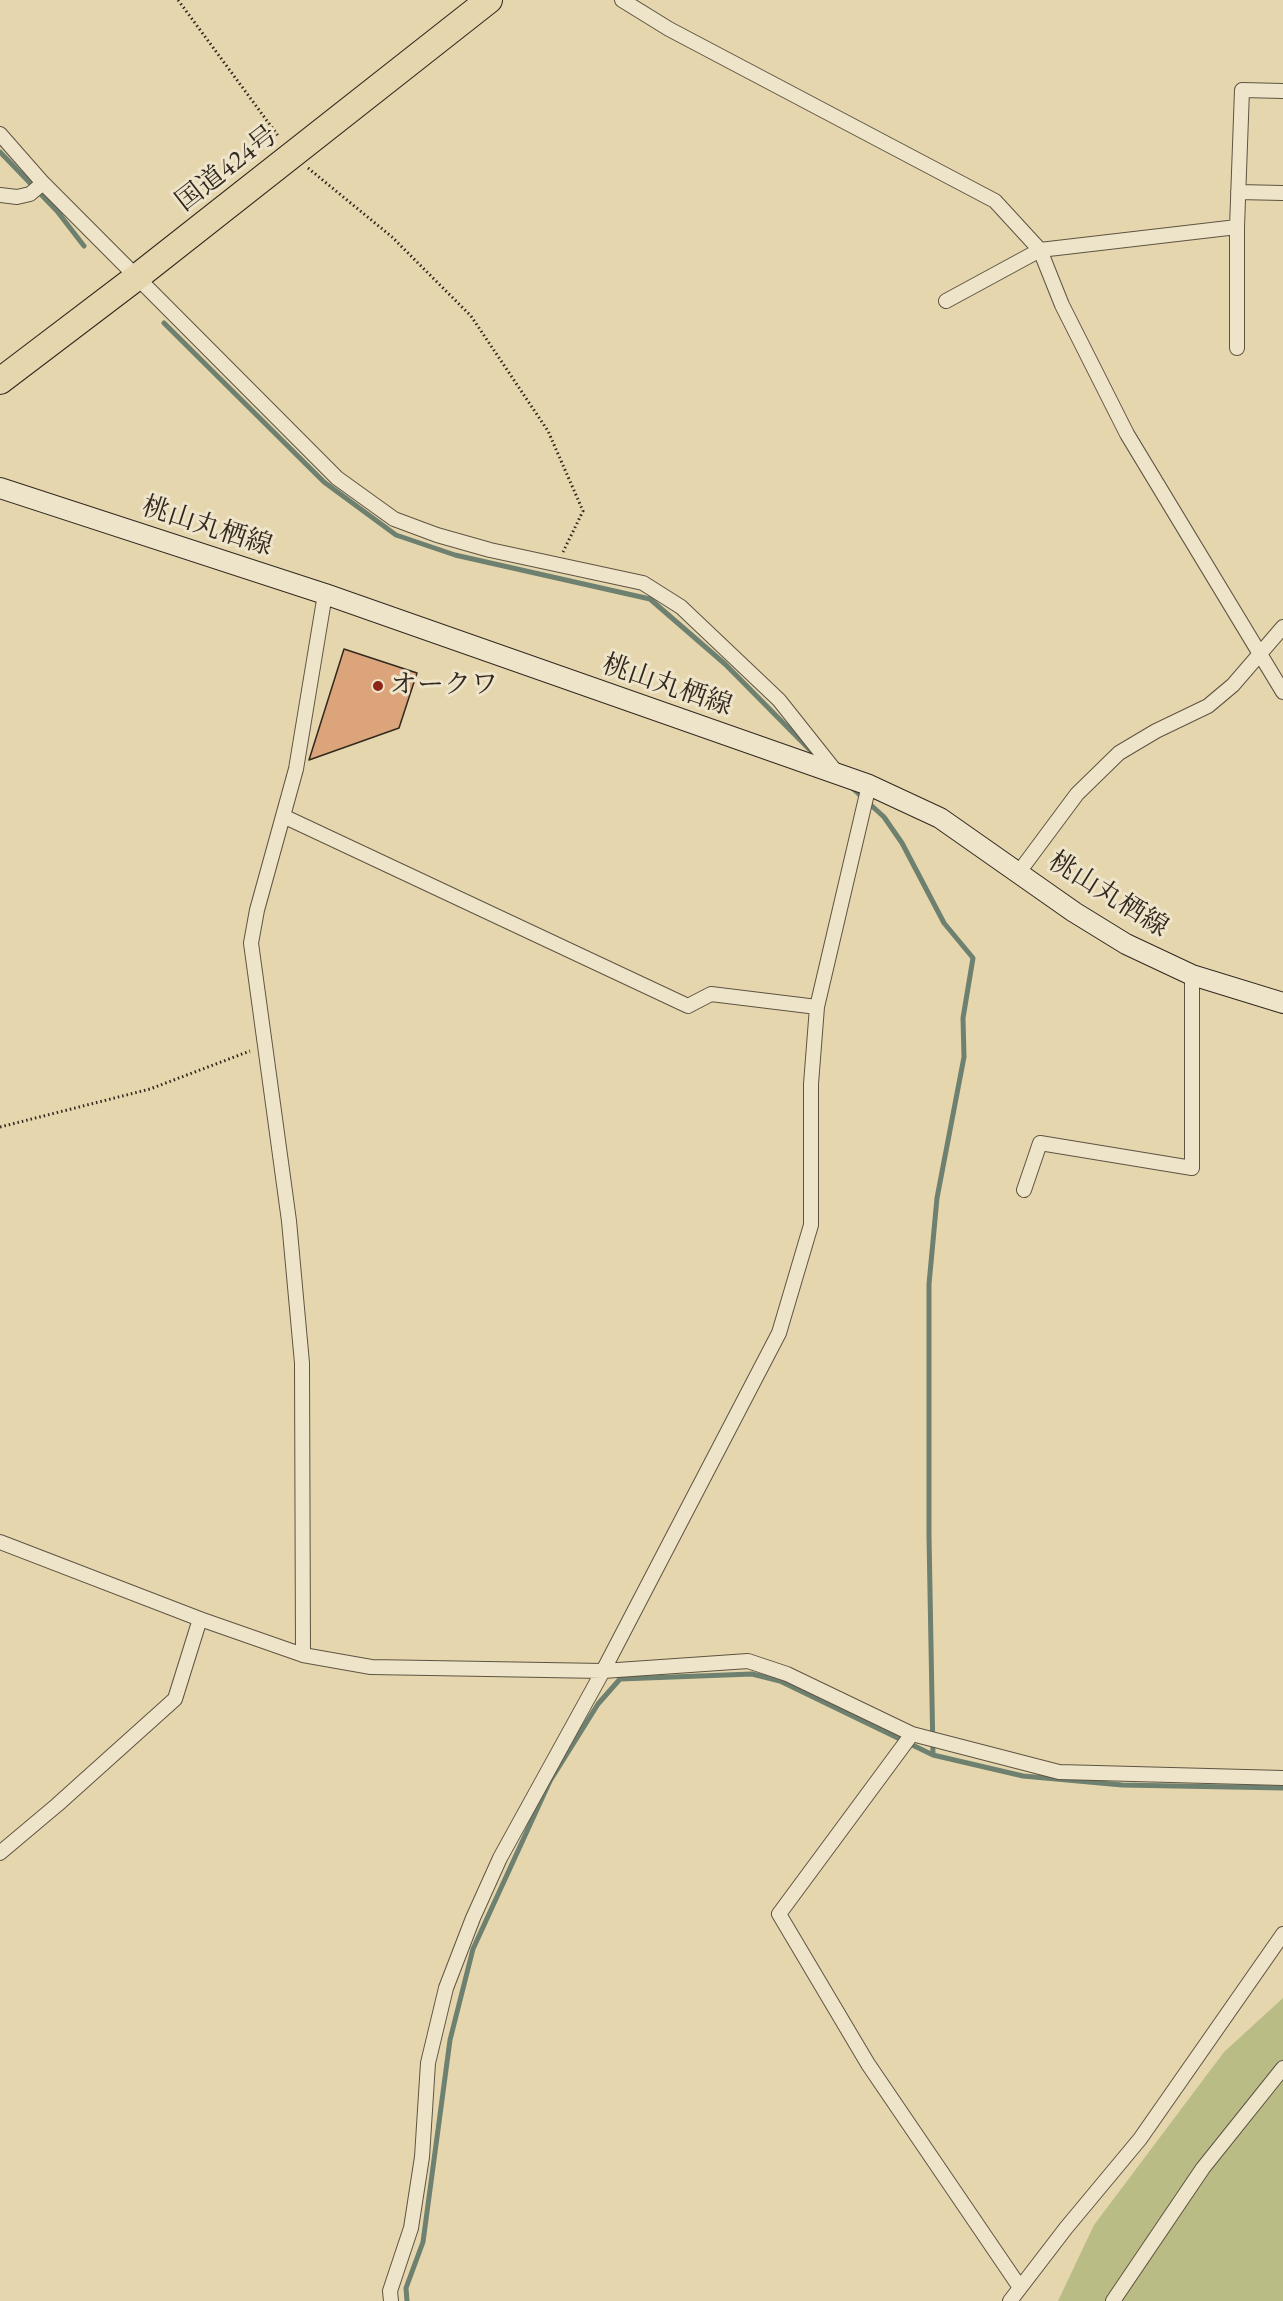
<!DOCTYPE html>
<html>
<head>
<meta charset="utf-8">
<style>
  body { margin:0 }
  canvas { display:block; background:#e5d6ad }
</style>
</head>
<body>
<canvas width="1283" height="2301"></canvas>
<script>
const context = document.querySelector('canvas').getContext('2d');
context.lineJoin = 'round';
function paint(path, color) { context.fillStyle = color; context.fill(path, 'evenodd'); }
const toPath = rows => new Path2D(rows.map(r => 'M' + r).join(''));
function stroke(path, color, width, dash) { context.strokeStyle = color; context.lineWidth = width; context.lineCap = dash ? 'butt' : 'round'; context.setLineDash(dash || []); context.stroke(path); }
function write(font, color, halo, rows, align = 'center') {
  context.font = font + ' "EB Garamond","Noto Serif JP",serif'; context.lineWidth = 6; context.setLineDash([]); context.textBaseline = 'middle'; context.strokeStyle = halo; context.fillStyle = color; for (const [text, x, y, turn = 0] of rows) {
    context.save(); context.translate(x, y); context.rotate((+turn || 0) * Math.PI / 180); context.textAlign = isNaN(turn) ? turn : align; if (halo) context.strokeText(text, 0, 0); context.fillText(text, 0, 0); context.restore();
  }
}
paint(toPath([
  [1283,1998,1283,2301,1058,2301,1094,2225,1224,2052]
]), '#babc86');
stroke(toPath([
  [0,152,57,211,84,246],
  [164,323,324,482,396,535,455,555,650,599,725,664,816,756],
  [850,786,884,817,902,843,944,923,973,958,963,1018,964,1057,937,1198,929,1284,929,1536,933,1755],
  [407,2301,406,2288,423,2242,450,2040,473,1949,550,1781,598,1704,620,1679,752,1674,780,1681,933,1755,1023,1776,1122,1785,1283,1788]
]), '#6e806f', 5);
const building = toPath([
  [344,649,417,673,399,728,309,760,344,649]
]);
paint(building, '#dca47a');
stroke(building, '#31281f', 1.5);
const street = toPath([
  [622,0,669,29,995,201,1040,250,1062,305,1127,434,1283,692],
  [0,134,43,183,337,478,394,519,437,535,490,550,643,583,681,607,779,700,837,773],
  [1238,192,1283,193],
  [0,195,17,197,30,194,43,183],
  [946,301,1040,250,1237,227,1242,90,1283,91],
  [1237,348,1237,227],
  [283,816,688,1006,711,994,817,1007],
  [1019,872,1077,794,1119,753,1156,731,1208,706,1233,685,1283,627],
  [1024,1190,1040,1143,1192,1168,1192,975],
  [0,1542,200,1619,303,1655,371,1667,603,1671,748,1661,787,1674,912,1734,1059,1772,1283,1778],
  [303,1655,302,1363,289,1221,251,943,257,910,296,769,325,594],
  [912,1734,779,1914,868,2064,1019,2286],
  [0,1853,57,1805,175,1699,200,1619],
  [391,2301,390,2291,411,2228,422,2157,428,2063,446,1988,473,1918,500,1858,603,1671,779,1333,811,1225,811,1084,817,1007,869,785],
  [1010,2301,1066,2228,1140,2139,1283,1934],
  [1113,2301,1203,2168,1283,2068]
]);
const secondary = toPath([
  [0,488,325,594,869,785,940,818,1074,912,1126,944,1192,975,1283,1003]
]);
const highway = toPath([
  [0,381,137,277,489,0]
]);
stroke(street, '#5e5442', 16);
stroke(secondary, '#31281f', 22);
stroke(highway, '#31281f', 28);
stroke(toPath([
  [178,0,279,137],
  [308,168,392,237,471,316,548,431,583,511,563,552],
  [0,1127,150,1089,250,1051]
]), '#31281f', 3, [1.5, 3]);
stroke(street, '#eee4ca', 14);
stroke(secondary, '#eee4ca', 20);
stroke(highway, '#e5d6ad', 26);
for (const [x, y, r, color] of [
  [378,686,6,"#8f2418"]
]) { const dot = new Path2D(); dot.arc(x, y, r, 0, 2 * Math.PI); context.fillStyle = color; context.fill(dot); stroke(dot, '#eee4ca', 2); }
write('27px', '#31281f', '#eee4ca', [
  ["国道424号",227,169,-38],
  ["桃山丸栖線",207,527,18],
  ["桃山丸栖線",667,686,19],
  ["桃山丸栖線",1108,895,32]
]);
write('27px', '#31281f', '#eee4ca', [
  ["オークワ",390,686]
], 'left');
</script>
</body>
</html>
